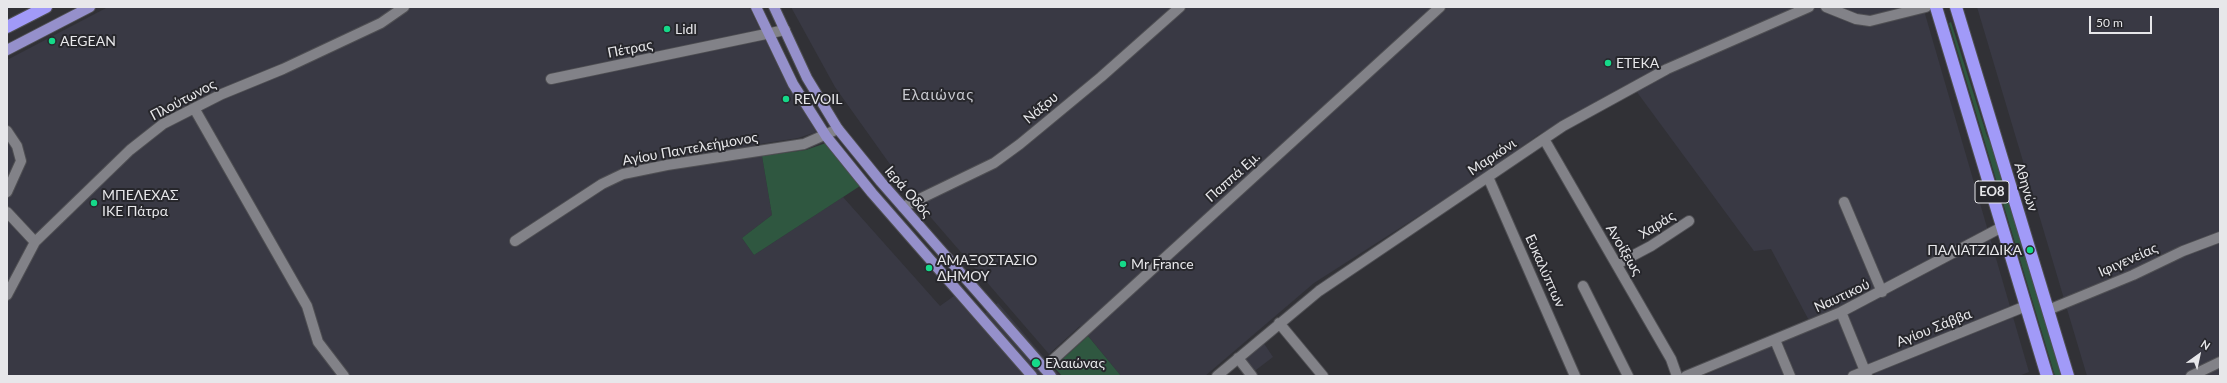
<!DOCTYPE html>
<html>
<head>
<meta charset="utf-8">
<style>
  body { margin:0 }
  #map { position:relative; width:2227px; height:383px; overflow:hidden; background:#313136; font-family:Lato,sans-serif }
  canvas { display:block }
  .frame { position:absolute; inset:0; border:8px solid #e7e7ea; pointer-events:none }
  .north { position:absolute; left:2179px; top:335px; width:40px; height:40px; -webkit-text-stroke:3px #27272c; paint-order:stroke; rotate:33deg; font-size:11px; font-weight:700; line-height:16px; text-align:center; color:#e7e7ea }
  .north::after { content:''; display:block; margin:auto; width:14px; height:18px; background:#e7e7ea; clip-path:polygon(50% 0,100% 100%,50% 72%,0 100%) }
  .scale { position:absolute; left:2089px; top:16px; width:63px; height:18px; box-sizing:border-box; border:2px solid #e7e7ea; border-top:0; padding-left:5px; font-size:12px; line-height:14px; white-space:nowrap; color:#e7e7ea; -webkit-text-stroke:3px #27272c; paint-order:stroke }
</style>
</head>
<body>
<div id="map">
<canvas width="2227" height="383"></canvas>
<div class="frame"></div>
<div class="north">N</div>
<div class="scale">50 m</div>
</div>
<script>
const context = document.querySelector('canvas').getContext('2d');
context.lineJoin = 'round';
function paint(path, color) { context.fillStyle = color; context.fill(path, 'evenodd'); }
const toPath = rows => new Path2D(rows.map(r => 'M' + r).join(''));
function stroke(path, color, width, dash) { context.strokeStyle = color; context.lineWidth = width; context.lineCap = dash ? 'butt' : 'round'; context.setLineDash(dash || []); context.stroke(path); }
function write(font, color, halo, rows, align = 'center') {
  context.font = font + ' Lato,sans-serif'; context.lineWidth = 4; context.setLineDash([]); context.textBaseline = 'middle'; context.strokeStyle = halo; context.fillStyle = color; for (const [text, x, y, turn = 0] of rows) {
    context.save(); context.translate(x, y); context.rotate((+turn || 0) * Math.PI / 180); context.textAlign = isNaN(turn) ? turn : align; if (halo) context.strokeText(text, 0, 0); context.fillText(text, 0, 0); context.restore();
  }
}
paint(toPath([
  [108,7,749,7,787,84,816,132,798,138,760,144,772,215,742,238,754,255,843,197,940,306,954,296,1025,376,7,376,7,60],
  [791,7,1923,7,2029,372,2019,376,1876,376,1874,372,1857,376,1703,376,1813,328,1771,249,1754,251,1631,84,1538,135,1489,171,1314,283,1205,376,1121,376,1080,326,1049,354,914,198,835,87],
  [1977,7,2220,7,2220,376,2087,376],
  [998,303,1060,376,1033,376,982,316],
  [1263,342,1273,357,1252,373,1241,360]
]), '#393944');
paint(toPath([
  [1951,22,1987,136,1993,148,2062,376,2055,376,1949,23],
  [826,143,860,186,754,255,742,238,772,215,762,156,806,150],
  [1088,336,1121,376,1062,376,1054,367]
]), '#2f5740');
const minor = toPath([
  [1826,7,1856,19,1870,21,1926,7],
  [551,79,785,30],
  [194,108,307,306,318,342,344,376],
  [7,131,17,146,21,161,7,192],
  [1544,139,1671,359,1677,376],
  [1488,177,1575,376],
  [1844,202,1882,292],
  [903,207,994,163,1020,144,1101,77,1180,7],
  [7,212,35,242],
  [515,241,602,184,623,174,667,165,804,144,838,129],
  [1617,264,1651,246,1689,221],
  [1583,286,1628,376],
  [7,295,35,242,130,150,163,124,222,94,283,69,381,23,404,7],
  [2048,310,2133,275,2183,251,2220,237],
  [1841,312,1867,376],
  [1279,323,1323,376],
  [1775,340,1790,376],
  [1238,358,1252,376],
  [1044,368,1440,7],
  [1217,376,1319,291,1563,126,1667,69,1809,7],
  [1686,376,1841,312,2002,227],
  [1853,376,2026,306],
  [2191,376,2220,362]
]);
const major = toPath([
  [756,7,793,84,826,136,872,193,1032,376],
  [774,7,807,78,838,129,881,182,1051,376],
  [7,50,90,7]
]);
const highway = toPath([
  [1936,7,2047,376],
  [1956,7,2068,376],
  [7,27,46,7]
]);
stroke(minor, '#4f4f53', 12);
stroke(major, '#4f4f53', 12);
stroke(highway, '#4f4f53', 14);
stroke(minor, '#828288', 10);
stroke(major, '#9590cb', 10);
stroke(highway, '#a19af8', 12);
for (const [x, y, r, color] of [
  [667,29,4,"#15d989"],
  [52,41,4,"#15d989"],
  [1608,63,4,"#15d989"],
  [786,99,4,"#15d989"],
  [94,203,4,"#15d989"],
  [2030,250,4,"#15d989"],
  [1123,264,4,"#15d989"],
  [929,268,4,"#15d989"],
  [1036,363,5,"#15d989"]
]) { const dot = new Path2D(); dot.arc(x, y, r, 0, 2 * Math.PI); context.fillStyle = color; context.fill(dot); stroke(dot, '#27272c', 1.5); }
for (const [x, y, w] of [
  [1992,192,34]
]) { const box = new Path2D(); box.roundRect(x - w / 2, y - 11, w, 22, 3); context.fillStyle = '#27272c'; context.fill(box); stroke(box, '#e7e7ea', 1); }
write('bold 13px', '#e7e7ea', null, [
  ["ΕΟ8",1992,192]
]);
write('14px', '#e7e7ea', '#27272c', [
  ["Lidl",675,29],
  ["AEGEAN",60,41],
  ["ΕΤΕΚΑ",1616,63],
  ["REVOIL",794,99],
  ["ΜΠΕΛΕΧΑΣ",102,195],
  ["ΙΚΕ Πάτρα",102,211],
  ["ΠΑΛΙΑΤΖΙΔΙΚΑ",2022,250,"right"],
  ["ΑΜΑΞΟΣΤΑΣΙΟ",937,260],
  ["ΔΗΜΟΥ",937,276],
  ["Mr France",1131,264],
  ["Ελαιώνας",1045,363]
], 'left');
write('14px', '#e7e7ea', '#27272c', [
  ["Πέτρας",630,49,-11],
  ["Πλούτωνος",183,100,-28],
  ["Νάξου",1041,108,-40],
  ["Αγίου Παντελεήμονος",690,149,-10],
  ["Μαρκόνι",1492,157,-34],
  ["Παππά Εμ.",1233,177,-42],
  ["Αθηνών",2026,187,73],
  ["Ιερά Οδός",908,192,49],
  ["Χαράς",1657,225,-32],
  ["Ανοίξεως",1624,250,59],
  ["Ιφιγενείας",2128,260,-24],
  ["Ευκαλύπτων",1545,271,66],
  ["Ναυτικού",1842,296,-25],
  ["Αγίου Σάββα",1934,328,-22]
]);
context.letterSpacing = '1px';
write('15px', '#c7c8ce', '#27272c', [
  ["Ελαιώνας",938,95]
]);
context.letterSpacing = '0px';
</script>
</body>
</html>
